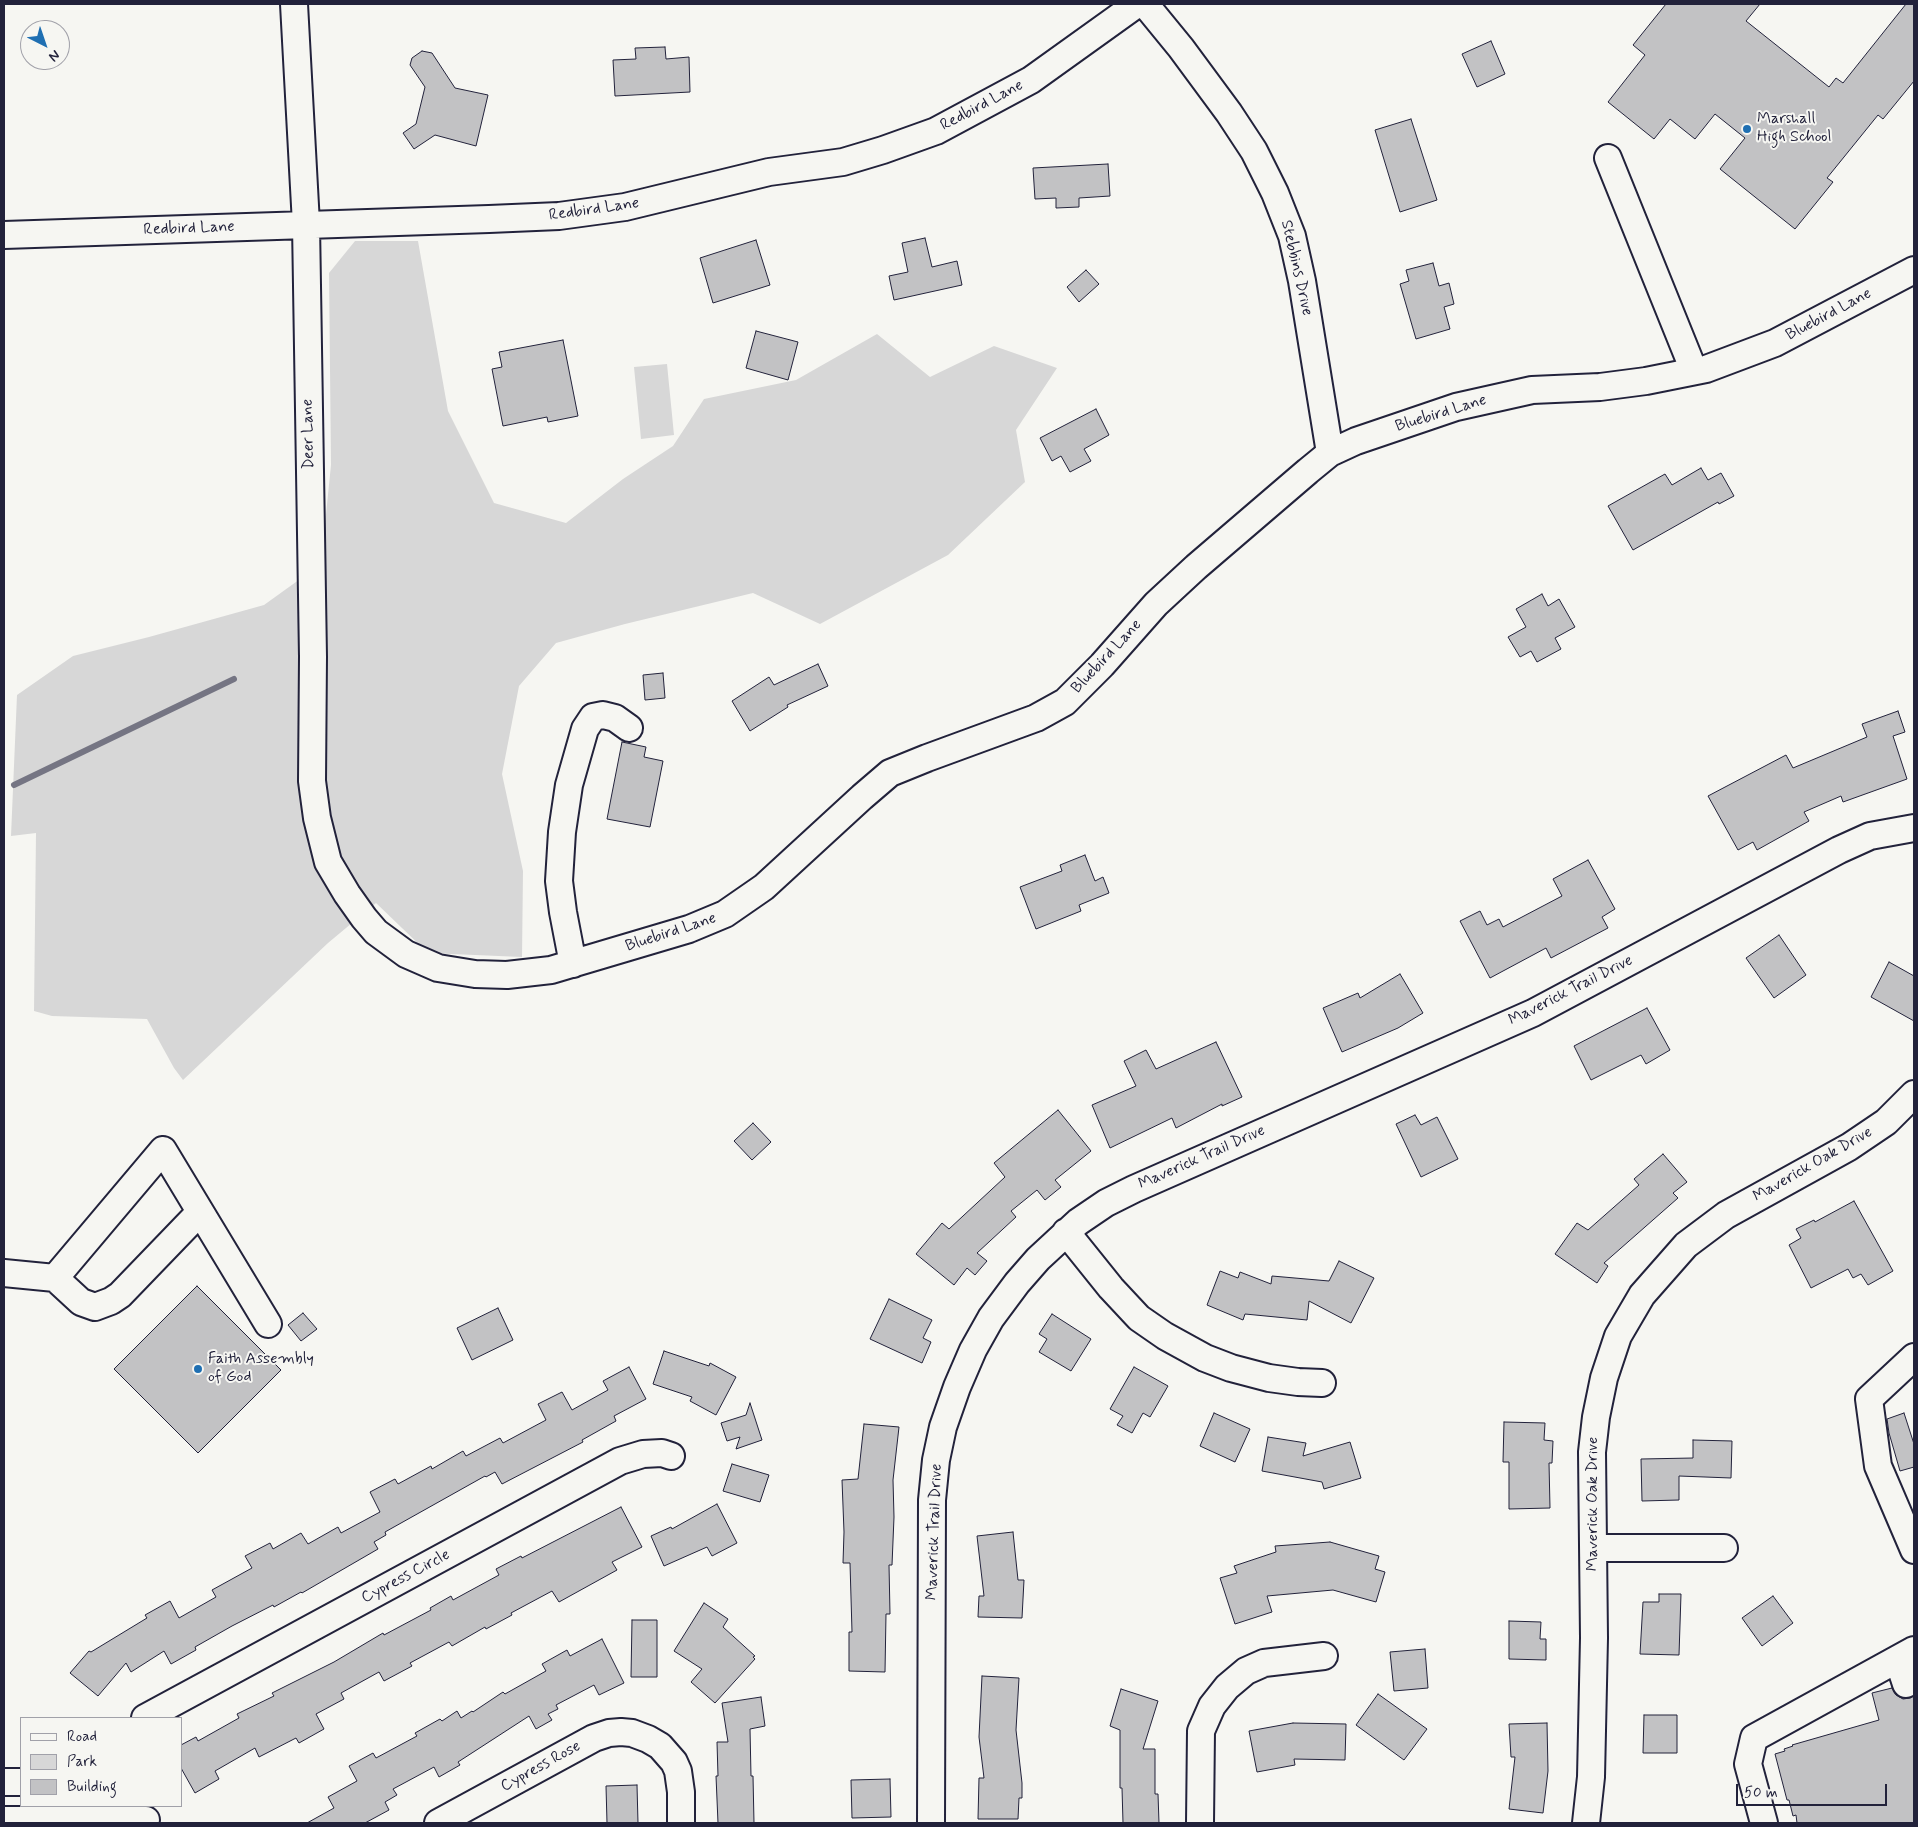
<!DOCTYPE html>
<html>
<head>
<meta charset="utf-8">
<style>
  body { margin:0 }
  #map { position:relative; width:1918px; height:1827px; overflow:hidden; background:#f6f6f2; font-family:Mynerve,sans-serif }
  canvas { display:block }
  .frame { position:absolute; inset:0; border:5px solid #22223b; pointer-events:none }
  .legend { position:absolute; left:20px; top:1717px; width:162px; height:90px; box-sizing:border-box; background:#f6f6f2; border:1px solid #a1a1a9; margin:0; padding:6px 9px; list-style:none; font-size:15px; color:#22223b }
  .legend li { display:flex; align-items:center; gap:10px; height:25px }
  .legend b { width:25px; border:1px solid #a1a1a9 }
  .north { position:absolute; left:20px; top:20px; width:50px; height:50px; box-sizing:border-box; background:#f6f6f2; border:1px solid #a1a1a9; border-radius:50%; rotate:139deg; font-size:14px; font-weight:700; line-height:20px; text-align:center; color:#22223b }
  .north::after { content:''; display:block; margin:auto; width:18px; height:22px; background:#1f6fb2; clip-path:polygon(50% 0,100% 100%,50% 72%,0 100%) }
  .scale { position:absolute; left:1736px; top:1784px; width:151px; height:22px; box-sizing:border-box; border:2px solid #22223b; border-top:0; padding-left:6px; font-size:15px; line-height:18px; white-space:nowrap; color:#22223b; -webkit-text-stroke:4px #f6f6f2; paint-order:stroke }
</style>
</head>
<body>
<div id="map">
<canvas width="1918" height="1827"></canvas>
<div class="frame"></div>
<ul class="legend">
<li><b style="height:6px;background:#f6f6f2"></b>Road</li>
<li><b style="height:14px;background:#d7d7d7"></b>Park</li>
<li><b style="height:14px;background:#c2c2c4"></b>Building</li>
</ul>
<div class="north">N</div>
<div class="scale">50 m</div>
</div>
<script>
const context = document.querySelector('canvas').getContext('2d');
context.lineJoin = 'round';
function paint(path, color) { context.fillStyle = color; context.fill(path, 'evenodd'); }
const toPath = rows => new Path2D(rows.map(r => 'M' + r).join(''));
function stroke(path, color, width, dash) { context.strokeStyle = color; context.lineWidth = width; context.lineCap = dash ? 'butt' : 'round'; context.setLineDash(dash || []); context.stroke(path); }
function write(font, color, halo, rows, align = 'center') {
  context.font = font + ' Mynerve,sans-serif'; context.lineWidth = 4; context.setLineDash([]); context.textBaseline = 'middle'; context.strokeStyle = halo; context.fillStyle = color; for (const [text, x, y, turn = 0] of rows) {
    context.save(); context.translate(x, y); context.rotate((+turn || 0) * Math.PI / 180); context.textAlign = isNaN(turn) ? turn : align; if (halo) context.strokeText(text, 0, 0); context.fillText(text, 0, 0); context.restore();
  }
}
paint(toPath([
  [355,241,418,241,448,411,494,503,566,523,623,479,673,446,704,399,796,380,877,334,930,377,994,346,1057,368,1016,430,1025,482,948,555,820,624,753,593,625,624,556,643,519,686,502,774,523,871,522,957,428,953,376,903,328,943,183,1080,174,1068,147,1019,52,1016,34,1011,36,833,11,836,17,695,73,656,149,637,264,605,321,564,331,465,329,273],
  [667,364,674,435,641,439,634,367]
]), '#d7d7d7');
stroke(toPath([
  [14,785,234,679]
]), '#757583', 6);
const building = toPath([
  [1666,4,1760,4,1746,21,1829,87,1836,78,1843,83,1906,4,1914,4,1914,81,1883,119,1878,115,1827,178,1833,182,1795,229,1720,169,1745,138,1715,114,1695,139,1670,119,1654,139,1608,102,1645,55,1633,45,1666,4],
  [1491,41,1505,74,1477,87,1462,54,1491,41],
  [665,47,666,59,689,57,690,92,615,96,613,60,636,59,635,48,665,47],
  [422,51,432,53,455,88,488,95,476,146,435,135,414,149,403,133,416,124,425,87,410,65,412,58,422,51],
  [1411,119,1437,200,1400,212,1375,130,1411,119],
  [1108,164,1110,196,1079,198,1079,207,1056,208,1056,198,1035,199,1033,168,1108,164],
  [925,238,932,267,957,261,962,285,894,300,889,276,908,272,902,243,925,238],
  [756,240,770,285,713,303,700,258,756,240],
  [1433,263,1439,286,1449,283,1454,304,1444,307,1450,329,1416,339,1400,284,1409,281,1406,270,1433,263],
  [1086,270,1099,284,1079,302,1067,287,1086,270],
  [756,331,798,342,788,380,746,368,756,331],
  [563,340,578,416,548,422,547,417,503,426,492,369,502,367,499,352,563,340],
  [1096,409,1109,435,1084,449,1091,461,1070,472,1061,456,1052,461,1040,438,1096,409],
  [1701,468,1708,480,1721,473,1734,496,1719,504,1718,502,1633,550,1608,506,1665,474,1672,485,1701,468],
  [1542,594,1548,606,1559,599,1575,627,1555,638,1561,649,1537,662,1531,651,1520,657,1508,637,1526,627,1516,609,1542,594],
  [818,664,828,686,787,705,788,707,750,731,732,701,769,677,774,685,818,664],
  [663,673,665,698,645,700,643,675,663,673],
  [1898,711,1905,732,1893,736,1907,779,1843,802,1841,796,1804,812,1809,821,1757,850,1753,842,1738,850,1708,796,1786,755,1793,768,1867,737,1862,724,1898,711],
  [622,742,646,747,644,757,663,761,650,827,607,819,622,742],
  [1085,855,1095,881,1103,877,1109,893,1079,905,1081,911,1036,929,1020,887,1062,871,1060,865,1085,855],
  [1588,860,1615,909,1602,917,1608,928,1551,958,1546,948,1490,978,1460,921,1480,911,1487,925,1499,919,1503,927,1562,896,1553,879,1588,860],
  [1779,935,1806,975,1774,998,1746,958,1779,935],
  [1889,962,1914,976,1914,1021,1871,997,1889,962],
  [1400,974,1423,1013,1398,1028,1342,1052,1323,1008,1358,993,1360,998,1400,974],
  [1647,1008,1670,1050,1646,1064,1641,1055,1591,1080,1574,1046,1647,1008],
  [1216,1042,1242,1097,1222,1106,1222,1104,1176,1128,1172,1118,1110,1148,1092,1105,1136,1086,1124,1061,1146,1050,1156,1069,1216,1042],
  [1058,1110,1091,1151,1055,1180,1061,1187,1045,1200,1037,1190,1011,1211,1016,1217,977,1253,987,1261,975,1275,967,1268,954,1285,916,1254,942,1223,949,1229,1005,1177,994,1163,1058,1110],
  [1415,1115,1421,1125,1437,1117,1458,1159,1421,1177,1396,1124,1415,1115],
  [753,1123,771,1142,752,1160,734,1141,753,1123],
  [1663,1154,1687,1182,1673,1193,1678,1198,1604,1263,1608,1266,1597,1283,1555,1254,1577,1223,1588,1230,1639,1185,1634,1179,1663,1154],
  [1854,1201,1893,1271,1868,1285,1861,1274,1853,1278,1848,1269,1811,1288,1789,1245,1801,1238,1796,1229,1814,1220,1815,1222,1854,1201],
  [1339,1261,1374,1278,1351,1323,1309,1301,1307,1320,1245,1314,1243,1320,1207,1305,1220,1271,1238,1278,1240,1272,1271,1284,1272,1276,1329,1281,1339,1261],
  [197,1286,281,1370,198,1453,114,1369,197,1286],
  [889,1299,932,1320,923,1338,931,1342,922,1363,870,1339,889,1299],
  [498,1308,513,1340,472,1360,457,1328,498,1308],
  [303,1313,317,1329,301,1341,288,1325,303,1313],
  [1052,1314,1091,1339,1071,1371,1039,1352,1047,1339,1039,1334,1052,1314],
  [664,1351,709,1366,710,1363,736,1377,716,1415,690,1401,692,1397,653,1384,664,1351],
  [629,1367,646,1399,614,1416,616,1421,582,1440,583,1442,502,1484,495,1472,486,1477,485,1476,385,1532,386,1535,374,1542,378,1549,302,1593,301,1592,274,1607,273,1605,232,1626,195,1647,196,1650,171,1664,164,1651,131,1672,126,1663,98,1696,70,1673,89,1651,91,1652,147,1618,145,1615,170,1601,179,1618,216,1597,212,1590,252,1568,245,1556,270,1543,273,1549,301,1533,308,1544,338,1527,341,1533,380,1512,370,1492,395,1479,398,1484,431,1466,432,1469,463,1451,466,1456,500,1438,503,1443,546,1420,538,1404,562,1392,572,1410,608,1390,603,1381,629,1367],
  [1134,1367,1168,1386,1150,1417,1143,1413,1132,1433,1117,1425,1123,1416,1110,1409,1134,1367],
  [750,1403,762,1440,736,1449,740,1437,727,1441,721,1423,746,1415,750,1403],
  [1214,1413,1250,1429,1235,1462,1200,1446,1214,1413],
  [1904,1413,1914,1444,1914,1467,1900,1471,1889,1433,1887,1419,1904,1413],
  [1504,1422,1545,1423,1544,1440,1553,1441,1552,1463,1549,1463,1550,1508,1509,1509,1509,1462,1503,1462,1504,1422],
  [864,1424,899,1427,893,1480,894,1517,892,1565,889,1565,890,1614,886,1614,885,1672,849,1671,849,1632,852,1632,850,1563,843,1563,844,1532,842,1480,858,1479,864,1424],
  [1268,1437,1306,1443,1303,1456,1350,1442,1361,1478,1324,1489,1322,1482,1262,1471,1268,1437],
  [1693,1440,1732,1441,1731,1478,1679,1476,1679,1500,1642,1501,1641,1459,1693,1458,1693,1440],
  [732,1464,769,1475,760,1502,723,1491,732,1464],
  [717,1504,737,1543,712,1556,707,1547,664,1566,651,1536,671,1527,672,1529,717,1504],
  [621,1507,642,1547,612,1562,617,1570,559,1602,552,1591,511,1613,512,1615,486,1629,485,1627,452,1646,449,1642,410,1663,412,1666,384,1681,379,1672,341,1693,344,1699,316,1714,324,1729,299,1743,296,1738,259,1757,255,1748,215,1771,219,1779,195,1793,181,1768,181,1745,196,1737,198,1741,239,1718,237,1714,274,1696,272,1693,334,1662,383,1633,384,1635,431,1610,430,1608,451,1596,453,1600,499,1575,496,1569,521,1556,522,1558,621,1507],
  [1013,1532,1018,1580,1024,1580,1022,1618,978,1617,979,1596,984,1596,977,1536,1013,1532],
  [1330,1542,1379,1556,1375,1569,1385,1572,1376,1602,1333,1590,1267,1596,1272,1612,1235,1624,1220,1578,1237,1573,1234,1566,1276,1552,1275,1546,1330,1542],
  [1659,1594,1681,1594,1679,1655,1640,1654,1643,1602,1659,1602,1659,1594],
  [1773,1596,1793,1623,1762,1646,1742,1618,1773,1596],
  [704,1603,728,1619,723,1627,755,1656,753,1657,755,1659,715,1703,691,1682,702,1669,674,1651,704,1603],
  [632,1620,657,1620,657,1677,631,1677,632,1620],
  [1509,1621,1541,1622,1540,1639,1546,1639,1546,1660,1509,1659,1509,1621],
  [602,1639,624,1683,599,1695,594,1685,556,1705,558,1709,548,1714,552,1720,536,1729,529,1716,458,1762,460,1765,439,1777,434,1767,393,1789,397,1795,385,1802,389,1810,365,1823,307,1823,334,1808,328,1797,357,1781,349,1766,373,1753,376,1758,417,1736,415,1733,440,1719,442,1721,457,1711,461,1718,472,1711,473,1712,503,1692,505,1694,546,1671,542,1664,567,1650,570,1656,602,1639],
  [1425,1649,1428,1688,1394,1691,1390,1652,1425,1649],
  [982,1676,1019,1678,1016,1730,1022,1783,1022,1798,1019,1798,1018,1819,978,1819,979,1778,984,1778,979,1737,982,1676],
  [1892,1688,1896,1695,1903,1699,1910,1698,1914,1696,1914,1823,1797,1823,1796,1815,1793,1816,1789,1800,1787,1800,1775,1754,1785,1751,1784,1749,1793,1746,1792,1745,1879,1720,1872,1693,1892,1688],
  [1121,1689,1158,1701,1143,1749,1155,1749,1155,1794,1158,1794,1159,1823,1123,1823,1122,1788,1120,1788,1120,1730,1110,1726,1121,1689],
  [1378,1694,1427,1729,1404,1760,1356,1725,1378,1694],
  [761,1697,765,1726,750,1729,751,1776,753,1776,754,1823,718,1823,716,1776,718,1776,717,1742,728,1742,722,1703,761,1697],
  [1644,1715,1677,1715,1677,1753,1643,1753,1644,1715],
  [1293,1723,1346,1724,1345,1760,1294,1759,1295,1765,1257,1772,1249,1731,1293,1723],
  [1547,1723,1548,1771,1543,1813,1509,1809,1515,1757,1511,1757,1509,1724,1547,1723],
  [890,1779,891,1817,852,1818,851,1780,890,1779],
  [637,1785,638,1823,607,1823,606,1786,637,1785]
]);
paint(building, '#c2c2c4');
stroke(building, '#22223b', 1);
const minor = toPath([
  [294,4,306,224,313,657,312,781,317,818,328,862,347,894,364,918,376,932,406,954,438,968,475,974,507,975,551,970,689,929,725,914,764,887,862,797,890,773,927,758,1036,718,1065,702,1102,665,1156,604,1196,567,1308,471,1330,453,1356,441,1456,407,1532,390,1600,387,1646,381,1706,369,1775,343,1914,270],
  [1145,4,1181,48,1229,113,1254,151,1275,193,1292,236,1302,281,1330,453],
  [1608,158,1694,371],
  [4,235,489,219,559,216,625,207,769,172,843,162,883,150,936,131,1031,80,1137,4],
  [573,964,563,912,559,881,562,832,569,785,585,729,593,717,603,715,615,718,629,728],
  [1066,1232,1111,1288,1139,1318,1165,1336,1205,1358,1231,1368,1269,1378,1298,1382,1322,1383],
  [4,1273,55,1278,163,1150,268,1324],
  [55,1278,81,1302,95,1307,111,1301,120,1295,200,1212],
  [1914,1357,1869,1399,1878,1466,1914,1550],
  [1594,1548,1724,1548],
  [1898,1660,1906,1684],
  [145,1718,620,1461,643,1454,662,1453,671,1456],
  [4,1782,21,1782],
  [4,1820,146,1820],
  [438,1823,594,1738,609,1733,621,1732,632,1733,648,1739,660,1746,674,1762,678,1771,681,1792,681,1823],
  [931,1823,932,1500,936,1460,943,1427,957,1387,973,1350,991,1318,1017,1283,1038,1259,1078,1222,1106,1203,1134,1189,1533,1013,1839,850,1870,836,1914,828],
  [1200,1823,1201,1731,1212,1706,1227,1687,1246,1671,1264,1663,1324,1656],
  [1586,1823,1591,1777,1594,1638,1592,1452,1596,1417,1604,1378,1618,1336,1642,1295,1686,1245,1726,1215,1849,1147,1886,1122,1914,1094],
  [1764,1823,1748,1764,1754,1738,1914,1650]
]);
stroke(minor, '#22223b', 30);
stroke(minor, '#f6f6f2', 26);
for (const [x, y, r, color] of [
  [1747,129,5,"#1f6fb2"],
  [198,1369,5,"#1f6fb2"]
]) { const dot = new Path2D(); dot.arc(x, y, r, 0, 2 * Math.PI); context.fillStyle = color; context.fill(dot); stroke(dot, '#f6f6f2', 2); }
write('16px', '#22223b', '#f6f6f2', [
  ["Redbird Lane",982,106,-28],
  ["Redbird Lane",594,210,-8],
  ["Redbird Lane",189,229,-2],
  ["Stebbins Drive",1296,268,77],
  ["Bluebird Lane",1829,315,-28],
  ["Bluebird Lane",1441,414,-17],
  ["Deer Lane",309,434,-91],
  ["Bluebird Lane",1107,657,-47],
  ["Bluebird Lane",671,933,-18],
  ["Maverick Trail Drive",1571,991,-27],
  ["Maverick Trail Drive",1202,1158,-24],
  ["Maverick Oak Drive",1813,1165,-30],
  ["Maverick Oak Drive",1594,1504,-90],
  ["Maverick Trail Drive",935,1532,-88],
  ["Cypress Circle",406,1577,-28],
  ["Cypress Rose",541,1767,-29]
]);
write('16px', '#22223b', '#f6f6f2', [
  ["Marshall",1757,120],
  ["High School",1757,138],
  ["Faith Assembly",208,1360],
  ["of God",208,1378]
], 'left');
</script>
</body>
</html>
